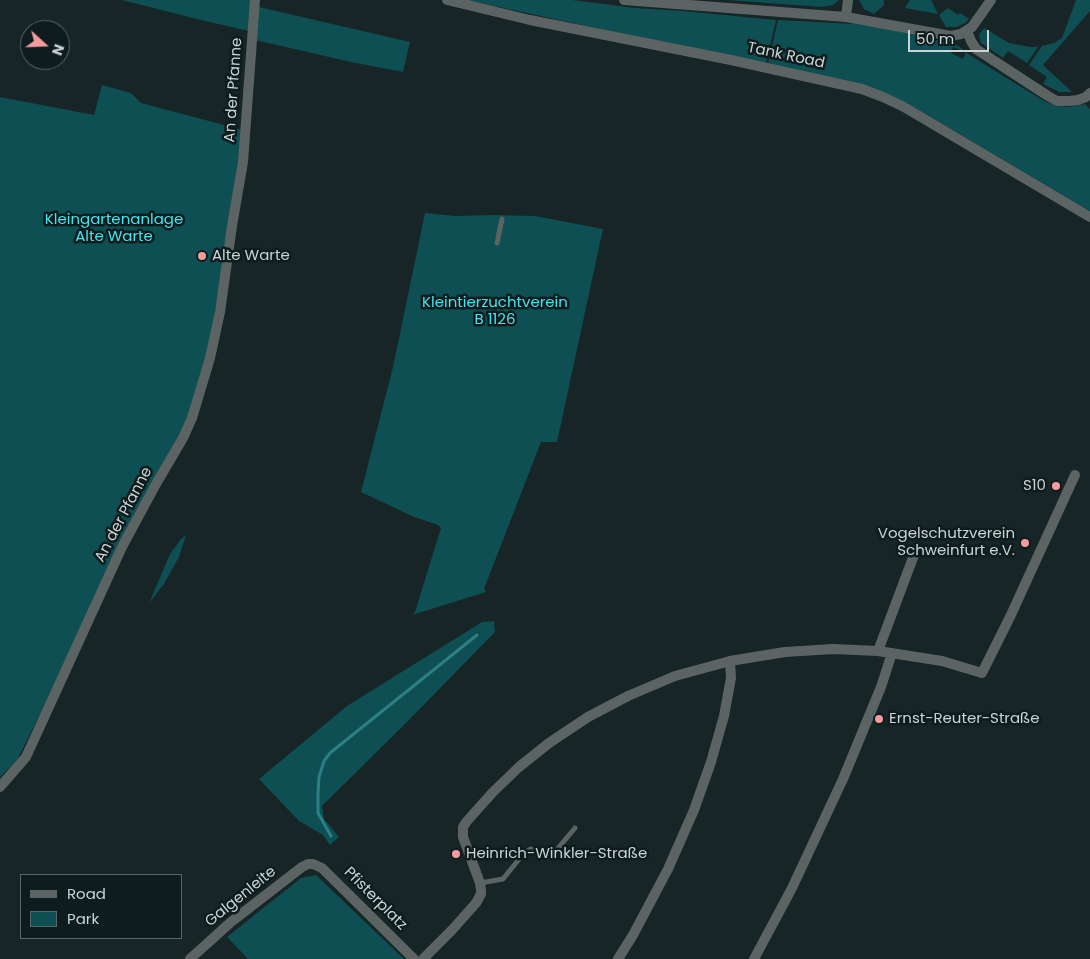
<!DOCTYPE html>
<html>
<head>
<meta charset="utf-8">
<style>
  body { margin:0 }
  #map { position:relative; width:1090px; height:959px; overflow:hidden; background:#172526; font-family:Poppins,sans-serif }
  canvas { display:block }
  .legend { position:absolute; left:20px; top:874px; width:162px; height:65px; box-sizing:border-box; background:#0e1c1d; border:1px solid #5a6566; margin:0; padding:6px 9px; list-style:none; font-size:15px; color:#cbd3d4 }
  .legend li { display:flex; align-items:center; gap:10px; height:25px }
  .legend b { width:25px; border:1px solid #5a6566 }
  .north { position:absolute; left:20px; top:20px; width:50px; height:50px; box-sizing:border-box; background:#0e1c1d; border:1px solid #5a6566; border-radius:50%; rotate:110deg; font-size:14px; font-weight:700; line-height:20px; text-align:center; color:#cbd3d4 }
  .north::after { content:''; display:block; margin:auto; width:18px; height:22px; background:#f59b9e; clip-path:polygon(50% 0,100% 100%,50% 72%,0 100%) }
  .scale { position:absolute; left:908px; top:30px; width:81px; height:22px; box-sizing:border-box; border:2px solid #cbd3d4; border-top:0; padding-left:6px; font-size:15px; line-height:18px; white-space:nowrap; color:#cbd3d4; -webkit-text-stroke:4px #0e1c1d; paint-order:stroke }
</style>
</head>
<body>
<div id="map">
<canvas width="1090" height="959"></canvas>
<ul class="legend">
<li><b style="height:6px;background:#5c6363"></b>Road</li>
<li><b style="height:14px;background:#0d4f53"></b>Park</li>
</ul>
<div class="north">N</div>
<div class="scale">50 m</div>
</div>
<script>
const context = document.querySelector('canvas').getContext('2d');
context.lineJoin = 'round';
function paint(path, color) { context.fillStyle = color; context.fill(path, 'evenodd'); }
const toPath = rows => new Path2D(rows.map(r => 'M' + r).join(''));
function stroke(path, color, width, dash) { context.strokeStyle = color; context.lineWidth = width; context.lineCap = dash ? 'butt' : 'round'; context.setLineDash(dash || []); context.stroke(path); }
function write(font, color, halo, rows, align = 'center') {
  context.font = font + ' Poppins,sans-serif'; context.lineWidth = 5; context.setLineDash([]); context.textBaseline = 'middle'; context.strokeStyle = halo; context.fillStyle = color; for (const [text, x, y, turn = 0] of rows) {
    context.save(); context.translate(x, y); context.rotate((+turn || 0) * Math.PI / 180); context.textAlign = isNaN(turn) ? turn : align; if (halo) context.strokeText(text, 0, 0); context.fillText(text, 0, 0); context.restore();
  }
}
paint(toPath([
  [122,0,253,0,249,31,201,20],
  [467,0,572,0,635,8,683,11,776,20,766,63,624,34],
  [727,0,839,0,833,5,822,7],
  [859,0,884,0,884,5,874,14,864,9,860,2],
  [910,0,931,0,938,14,905,8],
  [1076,0,1090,0,1090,11,1043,65,1072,92,1059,92,1043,84,1047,77,1029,65,1042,46,1054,43,1062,38],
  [259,7,410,42,403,72,351,62,255,40],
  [948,8,958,15,960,13,969,19,965,23,956,27,946,27,939,15],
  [778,20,854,24,895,30,957,45,971,56,1044,101,1057,106,1069,107,1085,104,1090,109,1090,211,907,103,768,63],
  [953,47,966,52,963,59,951,53],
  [984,28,1009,43,1030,47,1038,47,1027,63,1008,51,1003,58,981,43,979,35],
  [102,85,131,93,141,103,243,130,244,131,208,358,187,421,17,760,0,777,0,97,94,115],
  [425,213,455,216,493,215,535,216,603,229,557,442,541,442,484,589,486,592,412,615,415,612,441,528,438,525,412,516,361,492,393,367],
  [186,535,179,557,164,584,149,603,170,554,181,539],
  [494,621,495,632,406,723,322,806,324,819,339,837,330,845,323,835,299,821,259,779,347,706,482,622],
  [316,875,404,959,248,959,227,937,301,878]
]), '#0d4f53');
stroke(toPath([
  [331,836,318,813,318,794,319,777,324,761,330,753,477,635]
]), '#2c7f85', 3);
stroke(toPath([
  [497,243,502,219],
  [480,883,503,879,524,853,531,849,549,857,554,853,575,828]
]), '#5c6363', 5);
stroke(toPath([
  [447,0,530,20,731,60,862,89,883,97,904,107,1090,217],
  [624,0,846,17,951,36,961,34,972,27,991,0],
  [846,17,848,0],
  [967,31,971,41,976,49,1048,96,1057,101,1069,101,1078,100,1086,97,1090,93],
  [878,651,914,555],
  [0,787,26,757,122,547,156,484,183,438,192,418,210,358,220,312,232,226,243,162,255,0],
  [190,959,231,922,302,867,308,864,313,864,322,868,414,959],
  [423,959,452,930,476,903,481,894,481,890,480,883,463,837,463,827,467,821,493,792,519,767,549,743,588,717,628,696,675,676,730,661,785,652,833,649,878,651,942,661,982,673,1010,617,1075,475],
  [618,959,633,935,668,869,694,810,711,762,724,716,731,678,730,661],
  [754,959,792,888,843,779,881,687,892,653]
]), '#5c6363', 10);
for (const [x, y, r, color] of [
  [202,256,5,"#f59b9e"],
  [1056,486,5,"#f59b9e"],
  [1025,543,5,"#f59b9e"],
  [879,719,5,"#f59b9e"],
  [456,854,5,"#f59b9e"]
]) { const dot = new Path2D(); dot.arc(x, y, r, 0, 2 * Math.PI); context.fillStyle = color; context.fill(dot); stroke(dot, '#0e1c1d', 2); }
write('15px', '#cbd3d4', '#0e1c1d', [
  ["Tank Road",786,56,12],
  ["An der Pfanne",234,90,-86],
  ["An der Pfanne",124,515,-62],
  ["Galgenleite",241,897,-39],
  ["Pfisterplatz",375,899,45]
]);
write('15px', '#45e4ee', '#0e1c1d', [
  ["Kleingartenanlage",114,220],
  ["Alte Warte",114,237],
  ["Kleintierzuchtverein",495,303],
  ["B 1126",495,320]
]);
write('15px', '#cbd3d4', '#0e1c1d', [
  ["Alte Warte",212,256],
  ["S10",1046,486,"right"],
  ["Vogelschutzverein",1015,534,"right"],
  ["Schweinfurt e.V.",1015,551,"right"],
  ["Ernst-Reuter-Straße",889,719],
  ["Heinrich-Winkler-Straße",466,854]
], 'left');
</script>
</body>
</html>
